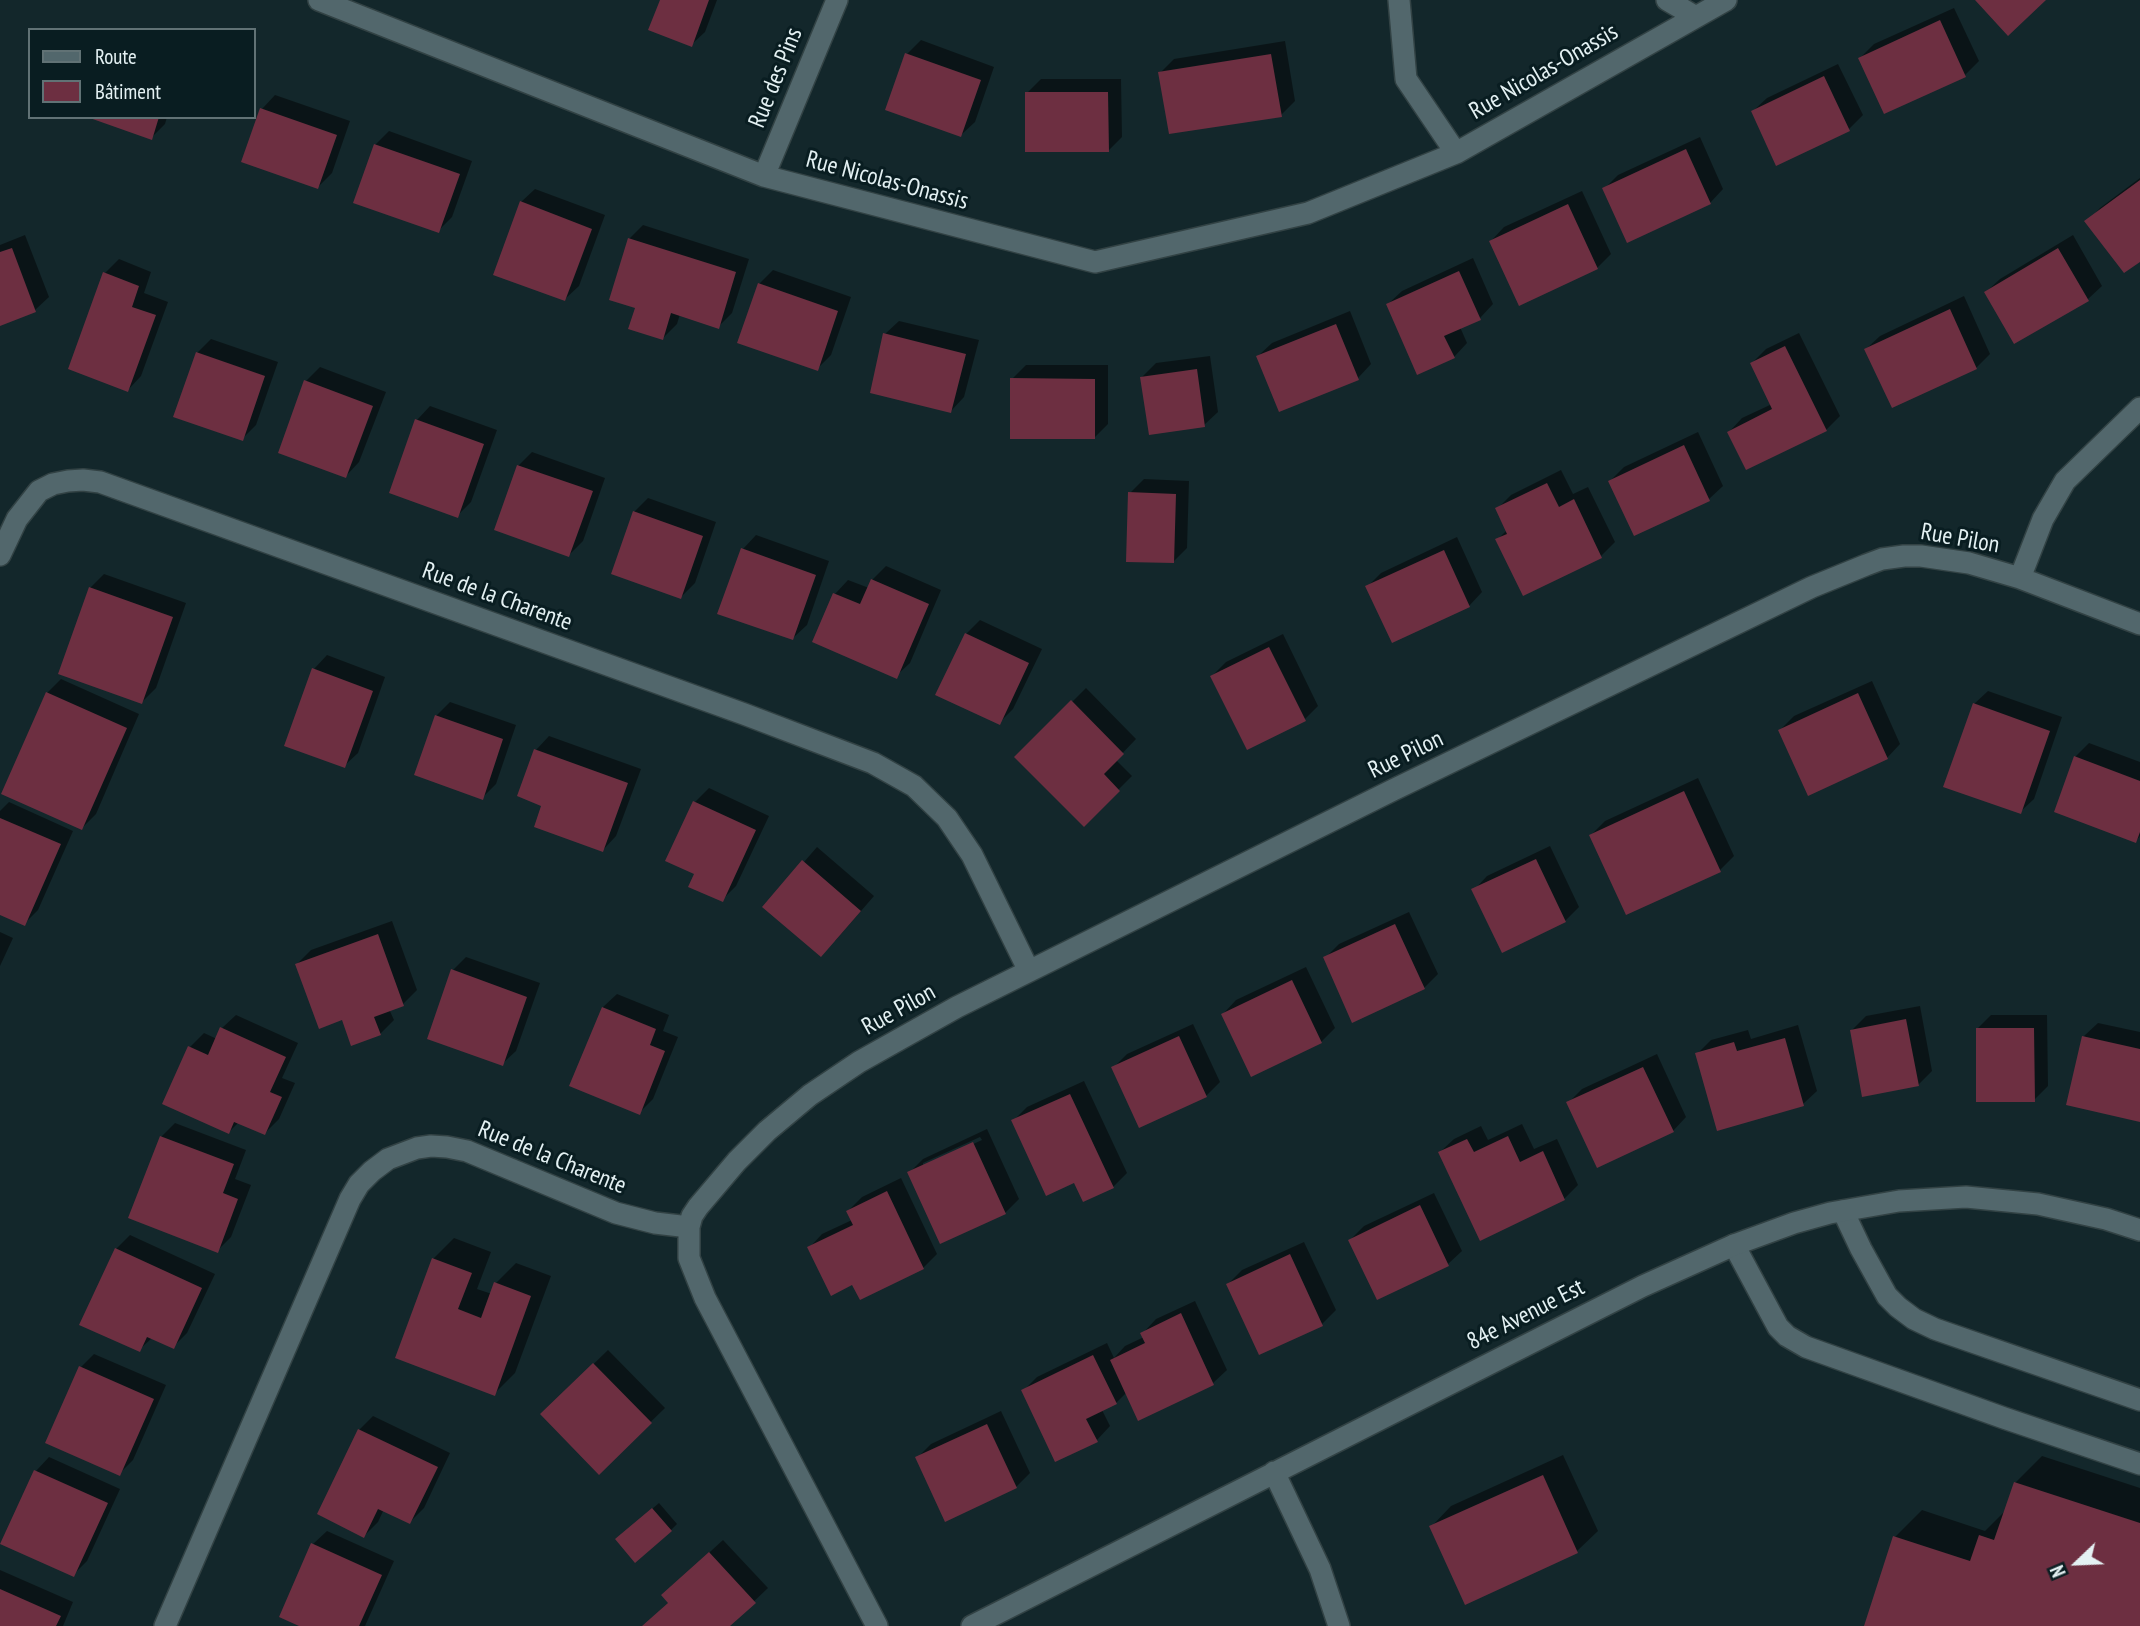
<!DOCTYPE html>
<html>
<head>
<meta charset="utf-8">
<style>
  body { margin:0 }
  #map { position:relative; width:2140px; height:1626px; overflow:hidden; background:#13272b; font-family:"PT Sans Narrow",sans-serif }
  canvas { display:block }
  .legend { position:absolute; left:28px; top:28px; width:228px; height:91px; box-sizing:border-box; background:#091d21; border:2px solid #617275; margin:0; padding:9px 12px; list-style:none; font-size:21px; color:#e4f1f3 }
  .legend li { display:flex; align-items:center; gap:14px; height:35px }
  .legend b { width:35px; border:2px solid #617275 }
  .north { position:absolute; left:2042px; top:1528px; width:70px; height:70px; -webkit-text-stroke:5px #091d21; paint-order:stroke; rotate:247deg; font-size:19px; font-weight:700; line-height:28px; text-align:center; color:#e4f1f3 }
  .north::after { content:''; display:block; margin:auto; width:24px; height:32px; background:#e4f1f3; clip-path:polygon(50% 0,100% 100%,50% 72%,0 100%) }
</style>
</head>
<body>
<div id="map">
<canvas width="2140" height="1626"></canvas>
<ul class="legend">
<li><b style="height:9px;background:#52676c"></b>Route</li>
<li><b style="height:19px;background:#6d2f41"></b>Bâtiment</li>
</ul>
<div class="north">N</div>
</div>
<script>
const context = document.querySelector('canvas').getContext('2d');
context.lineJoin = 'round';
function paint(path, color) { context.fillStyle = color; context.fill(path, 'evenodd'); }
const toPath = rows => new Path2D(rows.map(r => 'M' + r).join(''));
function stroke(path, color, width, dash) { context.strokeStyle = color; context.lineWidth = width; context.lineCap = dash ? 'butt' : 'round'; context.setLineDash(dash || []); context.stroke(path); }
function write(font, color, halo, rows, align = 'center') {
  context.font = font + ' "PT Sans Narrow",sans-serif'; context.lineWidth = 6; context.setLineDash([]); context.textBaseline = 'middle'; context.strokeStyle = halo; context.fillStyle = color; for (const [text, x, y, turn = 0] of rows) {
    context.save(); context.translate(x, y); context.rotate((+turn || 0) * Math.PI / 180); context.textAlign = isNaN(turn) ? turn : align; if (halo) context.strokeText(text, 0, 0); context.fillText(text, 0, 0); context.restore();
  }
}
paint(toPath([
  [661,0,717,0,705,32,691,45],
  [1954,8,1979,61,1965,75,1860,58,1874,44],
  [921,40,994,67,975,122,961,135,907,54],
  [1285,41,1295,101,1281,115,1160,73,1174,59],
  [1838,64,1863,115,1849,129,1753,111,1767,98],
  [1041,79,1121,79,1122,137,1108,151,1027,93],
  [275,95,350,121,332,173,318,187,262,109],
  [91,117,167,117,165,124,151,138],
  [389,131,472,161,452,217,438,231,375,145],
  [1700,137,1723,189,1710,203,1604,189,1618,175],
  [2140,178,2140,259,2087,222,2100,208],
  [535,189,605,215,579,286,565,299,521,202],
  [1582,191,1611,254,1597,268,1491,241,1504,227],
  [643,225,749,259,732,313,718,327,680,314,677,324,663,338,637,307,629,239],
  [25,235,49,297,35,310,0,324,0,245],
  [2073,235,2102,286,2088,299,2015,342,1986,292,2000,279],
  [1473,258,1493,304,1480,318,1460,327,1467,343,1454,357,1388,304,1402,291],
  [119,259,151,272,144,293,168,302,141,376,128,390,105,273],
  [773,270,851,297,831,355,817,369,759,284],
  [1964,296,1990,354,1976,368,1892,406,1866,349,1880,336],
  [1350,311,1371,364,1358,378,1258,356,1272,343],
  [899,321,979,340,964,397,951,411,885,334],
  [1799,333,1840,416,1826,430,1729,432,1742,418,1772,404,1752,363,1766,349],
  [211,339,278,362,256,425,242,439,197,353],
  [1210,356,1218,412,1204,425,1142,377,1156,363],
  [1026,365,1108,365,1108,424,1095,437,1012,379],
  [320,367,386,392,359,462,346,476,306,381],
  [430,406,497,430,471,502,457,516,417,420],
  [1698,432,1723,486,1709,499,1610,481,1624,467],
  [532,452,605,478,583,541,569,555,518,466],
  [1561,470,1573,494,1588,487,1615,542,1601,556,1497,540,1507,530,1497,509,1511,495],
  [1144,479,1189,481,1187,548,1173,562,1130,493],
  [648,498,716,522,695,583,681,597,613,573,634,512],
  [756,535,829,561,807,625,793,638,743,549],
  [1457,537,1482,592,1469,606,1367,587,1381,573],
  [886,566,941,590,910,663,896,676,814,641,835,594,848,580,869,588,872,580],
  [104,574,186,603,156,688,142,702,90,588],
  [980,620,1042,649,1013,709,999,723,966,634],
  [1283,634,1318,706,1305,719,1212,676,1226,662],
  [327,655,385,677,358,753,344,766,314,669],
  [61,679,139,714,96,814,82,828,47,693],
  [1872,681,1900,744,1887,758,1780,730,1794,716],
  [1086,688,1136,739,1116,760,1132,776,1084,824,1017,757],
  [1988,691,2062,717,2034,799,2020,812,1974,704],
  [450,702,516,725,496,784,482,798,436,716],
  [549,736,641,769,616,836,603,850,543,805,536,750],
  [2089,743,2140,762,2140,836,2136,841,2075,757],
  [1698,778,1734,856,1720,870,1591,835,1605,821],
  [709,788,769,816,736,886,722,900,696,873,668,860,695,802],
  [9,802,73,831,38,910,24,924,0,913,0,811],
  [1550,846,1579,907,1565,921,1474,890,1487,876],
  [817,847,874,896,835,941,765,907],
  [1409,912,1438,974,1424,988,1325,958,1339,944],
  [392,921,417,990,403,1004,389,1009,394,1020,380,1034,343,1018,297,964,311,950],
  [0,932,13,938,0,966],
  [466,957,540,983,516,1051,502,1064,453,970],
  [1306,967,1335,1028,1321,1042,1223,1014,1236,1000],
  [617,994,669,1015,663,1031,678,1037,653,1099,640,1112,571,1085,603,1007],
  [1920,1006,1932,1071,1918,1085,1852,1030,1866,1016],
  [236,1015,298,1043,282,1078,295,1083,279,1119,265,1133,239,1122,229,1132,165,1104,190,1047,204,1033,217,1039,222,1028],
  [1991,1015,2047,1015,2048,1086,2034,1100,1977,1029],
  [2098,1023,2140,1032,2140,1120,2084,1036],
  [1193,1024,1220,1082,1206,1096,1113,1068,1127,1054],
  [1798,1025,1817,1091,1803,1104,1697,1054,1711,1040,1748,1030,1751,1039],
  [1657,1054,1686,1117,1673,1131,1568,1103,1582,1089],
  [1084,1081,1127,1173,1113,1187,1074,1181,1013,1121,1027,1107],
  [175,1123,246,1150,235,1179,251,1185,231,1237,217,1251,161,1137],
  [1522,1124,1534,1149,1557,1139,1578,1185,1564,1199,1440,1152,1454,1139,1481,1126,1488,1140],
  [987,1129,1019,1199,1005,1213,909,1173,923,1159],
  [980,1137,982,1140,923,1167,923,1163],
  [901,1178,937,1254,923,1268,860,1298,853,1283,809,1248,822,1234,852,1220,848,1211,862,1197],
  [1434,1193,1462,1251,1448,1264,1350,1240,1364,1226],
  [130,1235,215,1274,187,1333,173,1347,152,1338,139,1350,116,1249],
  [454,1238,491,1252,477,1289,492,1294,496,1283,516,1263,551,1276,515,1373,494,1394,433,1259],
  [1304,1242,1336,1310,1322,1324,1260,1353,1228,1284,1242,1270],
  [1195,1301,1227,1370,1213,1383,1139,1419,1127,1392,1116,1403,1102,1410,1110,1426,1097,1440,1023,1391,1037,1377,1107,1343,1114,1358,1125,1346,1144,1337,1143,1333,1156,1319],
  [608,1350,665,1408,599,1472,542,1414],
  [94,1354,166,1385,133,1460,119,1474,80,1368],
  [1001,1411,1030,1473,1016,1487,917,1458,931,1444],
  [373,1416,450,1453,424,1508,410,1522,384,1509,378,1522,364,1536,359,1430],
  [1563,1455,1598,1531,1577,1551,1465,1602,1431,1527,1451,1506],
  [2042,1456,2140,1488,2140,1626,1866,1626,1895,1537,1922,1510,1985,1531,2006,1510,2015,1483],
  [49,1457,120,1489,87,1561,73,1575,36,1471],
  [659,1503,677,1524,671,1530,624,1533],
  [327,1531,394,1561,365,1626,303,1626,313,1544],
  [723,1540,768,1588,728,1626,644,1626,670,1602,677,1582],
  [0,1570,73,1602,63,1626,0,1626]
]), '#0007');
paint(toPath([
  [660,0,709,0,692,47,648,30],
  [1975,0,2046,0,2008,36],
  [1940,20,1966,77,1884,114,1858,58],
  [905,53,981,80,961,137,885,110],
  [1271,54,1282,117,1169,134,1158,72],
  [1824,76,1850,131,1776,166,1751,111],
  [1025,92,1108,92,1109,152,1025,152],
  [260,108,337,135,318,189,241,162],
  [87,117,159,117,152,140],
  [374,144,460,174,439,233,353,203],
  [1686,149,1711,204,1627,243,1602,188],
  [2140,180,2140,262,2124,273,2084,221],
  [520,201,592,229,565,301,493,275],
  [1568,204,1598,269,1519,306,1489,241],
  [628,238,736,272,719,329,671,313,663,340,628,329,635,308,609,300],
  [12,248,36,312,0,326,0,252],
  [2058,248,2089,301,2014,344,1984,292],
  [1459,271,1481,320,1444,336,1455,358,1417,375,1386,304],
  [103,272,139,286,132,307,156,315,128,392,68,369],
  [758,283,838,311,818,371,737,343],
  [1950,309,1977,369,1892,408,1864,349],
  [1336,324,1359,380,1279,412,1256,356],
  [883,333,966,354,951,413,870,393],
  [1785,346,1827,431,1746,470,1727,432,1772,409,1750,363],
  [196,352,265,376,243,441,173,417],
  [1197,369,1205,427,1149,435,1140,377],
  [1010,378,1095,379,1095,439,1010,439],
  [304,380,373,406,346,478,278,453],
  [415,419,484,444,458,518,389,493],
  [1684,445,1710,501,1634,536,1608,481],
  [517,465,593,491,569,557,494,530],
  [1547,483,1559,507,1574,499,1602,558,1523,596,1495,539,1507,534,1495,508],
  [1128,492,1176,494,1174,563,1126,562],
  [633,511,703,536,681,599,611,574],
  [741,548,816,575,793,640,717,614],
  [1444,550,1470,607,1392,643,1365,586],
  [871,579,929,604,897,679,812,642,833,593,860,604],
  [89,587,173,617,142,704,58,674],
  [965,633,1029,663,1000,725,935,695],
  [1269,647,1306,721,1247,750,1210,676],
  [312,668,373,691,345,768,284,746],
  [46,692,127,728,82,830,1,794],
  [1858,693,1888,759,1808,796,1778,730],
  [1071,700,1124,754,1104,774,1120,791,1084,827,1014,757],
  [1973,703,2050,731,2021,814,1943,787],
  [435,715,503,739,483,800,414,775],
  [534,749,628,783,603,852,534,827,541,806,517,796],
  [2074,756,2140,781,2140,832,2136,843,2054,812],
  [1684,791,1721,872,1626,915,1589,835],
  [693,801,756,830,723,902,688,887,694,874,665,861],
  [0,818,61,844,25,926,0,915],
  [1536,859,1566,922,1502,953,1471,889],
  [802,860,861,911,821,957,762,907],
  [1395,924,1425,989,1352,1023,1323,957],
  [378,934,404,1006,374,1017,381,1035,351,1046,342,1020,319,1029,295,964],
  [451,969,527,997,503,1066,427,1039],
  [1292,980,1322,1043,1251,1077,1221,1014],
  [602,1007,656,1029,650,1045,665,1051,640,1115,569,1086],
  [1906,1019,1919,1086,1862,1097,1850,1030],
  [220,1027,286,1057,270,1092,282,1097,265,1135,234,1122,229,1134,162,1104,188,1046,208,1055],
  [1976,1028,2034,1028,2035,1102,1976,1102],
  [1179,1036,1207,1097,1139,1128,1111,1067],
  [2082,1036,2140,1049,2140,1122,2066,1105],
  [1785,1038,1804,1106,1717,1131,1695,1053,1734,1042,1737,1051],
  [1643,1067,1674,1132,1597,1168,1566,1102],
  [1070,1094,1114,1188,1083,1202,1074,1183,1046,1196,1011,1120],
  [160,1136,234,1164,223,1193,238,1199,218,1253,128,1218],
  [1508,1136,1520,1162,1543,1151,1565,1200,1480,1241,1438,1152,1467,1139,1474,1152],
  [973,1142,1006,1214,940,1244,907,1172],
  [887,1191,924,1269,860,1300,852,1285,831,1296,807,1247,853,1225,846,1211],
  [1420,1205,1449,1266,1377,1300,1348,1240],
  [115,1248,202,1288,174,1349,147,1337,140,1352,79,1325],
  [1290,1254,1323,1326,1259,1355,1226,1284],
  [432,1258,472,1273,458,1309,481,1318,494,1282,531,1296,495,1396,395,1358],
  [1181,1313,1214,1385,1138,1421,1110,1360,1145,1343,1140,1333],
  [1093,1355,1117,1404,1086,1419,1098,1442,1055,1462,1021,1390],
  [593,1363,652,1423,599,1475,540,1414],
  [79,1366,154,1399,120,1476,45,1443],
  [987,1424,1017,1488,945,1522,915,1457],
  [358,1429,438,1467,410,1524,378,1509,364,1538,317,1514],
  [34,1470,108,1503,74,1577,0,1544],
  [1543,1475,1578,1553,1465,1605,1429,1526],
  [2014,1482,2140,1523,2140,1626,1864,1626,1893,1536,1970,1561,1979,1535,1994,1540],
  [652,1508,672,1531,635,1563,615,1539],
  [311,1543,382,1575,359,1626,299,1626,279,1617],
  [709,1552,756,1603,730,1626,642,1626,668,1603,661,1595],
  [0,1589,61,1616,56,1626,0,1626]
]), '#6d2f41');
const lane = toPath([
  [1843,1211,1861,1249,1887,1296,1898,1307,1914,1319,1935,1329,2140,1400],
  [1734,1245,1778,1327,1787,1336,1806,1347,2004,1418,2140,1464]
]);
const street = toPath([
  [319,0,764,176,1095,262,1308,213,1456,153,1726,0],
  [1399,0,1406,79,1456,153],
  [1667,0,1696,17],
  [764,176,837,0],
  [0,555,17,519,39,491,53,484,68,481,83,480,100,482,744,714,873,763,914,786,947,818,972,855,1029,971],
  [2020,578,2043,519,2065,481,2140,408],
  [1274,1472,1320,1569,1339,1626],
  [165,1626,350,1199,359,1184,372,1171,388,1159,417,1148,431,1146,447,1147,467,1151,616,1213,655,1223,689,1227],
  [877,1626,705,1298,689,1258,689,1227,692,1216,698,1207,737,1161,767,1131,810,1095,859,1062,957,1007,1393,790,1812,587,1866,565,1882,559,1904,556,1921,556,1969,563,2020,578,2140,624],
  [972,1626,1643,1286,1734,1245,1794,1223,1830,1213,1899,1201,1966,1197,2038,1204,2106,1219,2140,1230]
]);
stroke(lane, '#324244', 24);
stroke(street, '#324244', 24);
stroke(lane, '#52676c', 21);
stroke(street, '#52676c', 21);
write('24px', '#e4f1f3', '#091d21', [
  ["Rue Nicolas-Onassis",1544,72,-30],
  ["Rue des Pins",776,78,-68],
  ["Rue Nicolas-Onassis",887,181,15],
  ["Rue Pilon",1960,539,10],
  ["Rue de la Charente",497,597,20],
  ["Rue Pilon",1406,755,-26],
  ["Rue Pilon",899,1010,-29],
  ["Rue de la Charente",552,1158,22],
  ["84e Avenue Est",1526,1315,-27]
]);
</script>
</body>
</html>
